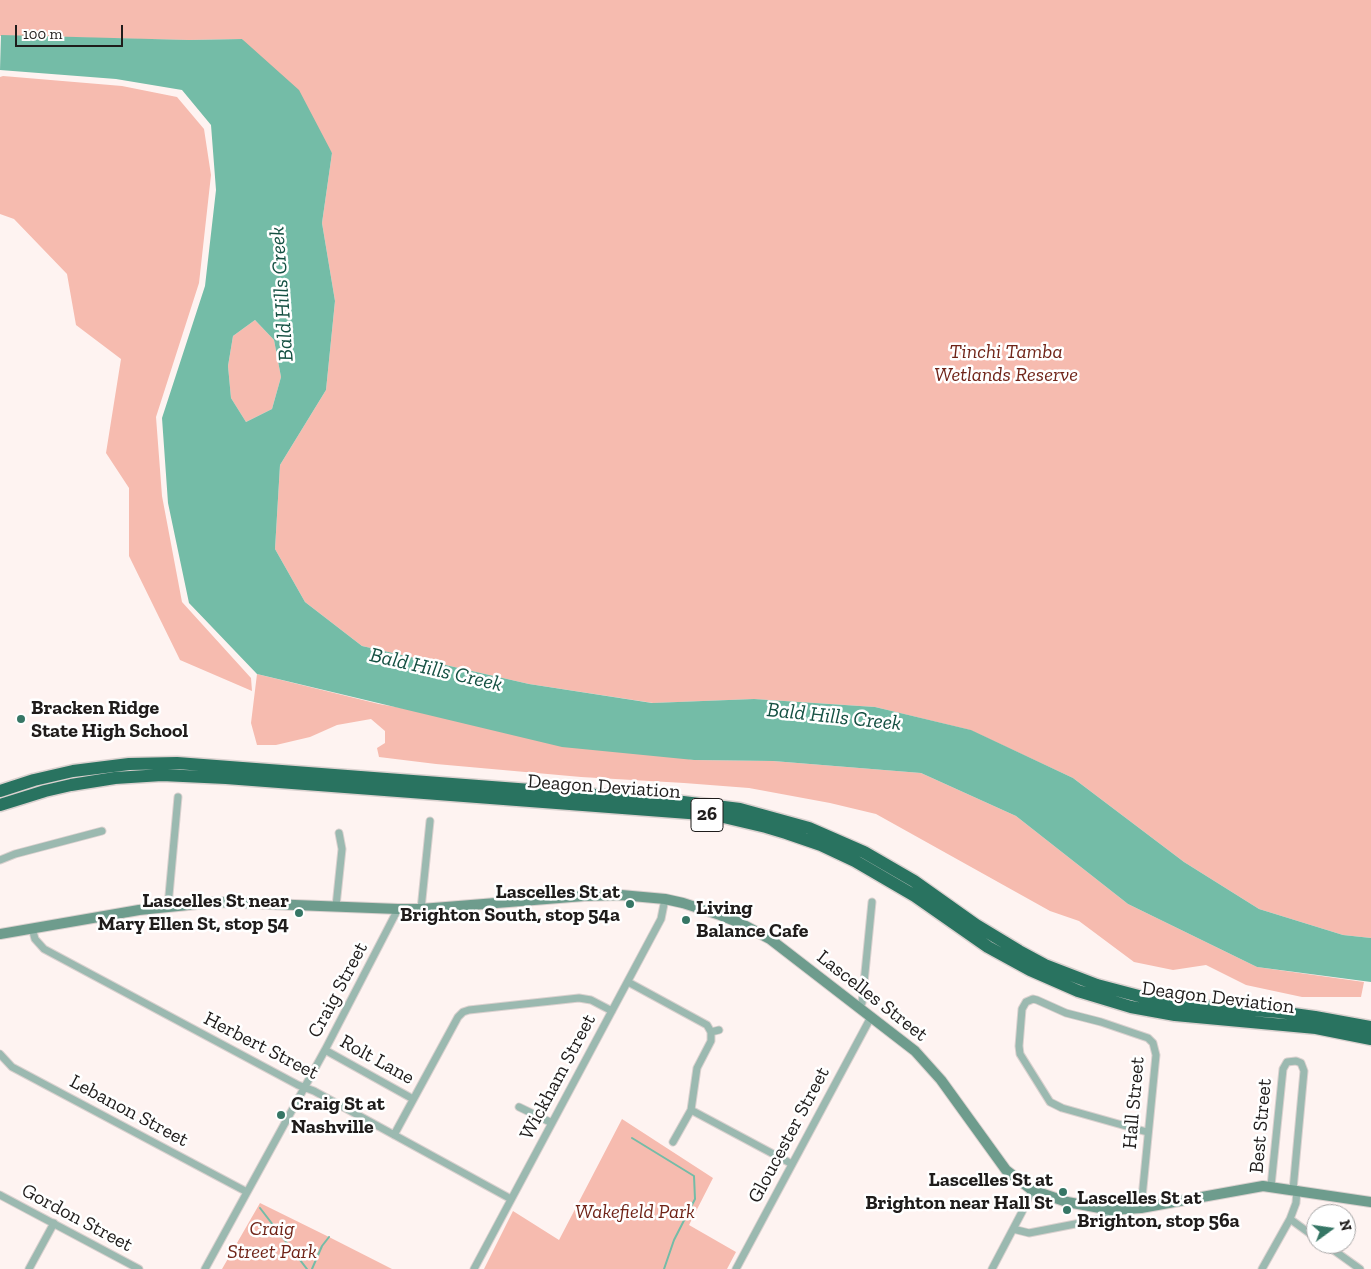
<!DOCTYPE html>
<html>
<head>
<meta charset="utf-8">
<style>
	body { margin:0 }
	#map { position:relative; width:1371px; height:1269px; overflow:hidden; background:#fef3f1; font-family:"Zilla Slab",serif }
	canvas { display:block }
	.north { position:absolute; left:1306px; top:1204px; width:50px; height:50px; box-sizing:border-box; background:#fff; border:1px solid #a5a4a4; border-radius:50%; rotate:76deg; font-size:14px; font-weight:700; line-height:20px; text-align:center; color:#1f1c1b }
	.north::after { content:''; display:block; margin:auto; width:18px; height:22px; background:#367665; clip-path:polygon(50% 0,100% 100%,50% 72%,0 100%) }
	.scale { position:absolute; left:15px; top:25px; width:108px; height:22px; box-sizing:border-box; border:2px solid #1f1c1b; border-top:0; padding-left:6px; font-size:15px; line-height:18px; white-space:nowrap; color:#1f1c1b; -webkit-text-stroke:4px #fff; paint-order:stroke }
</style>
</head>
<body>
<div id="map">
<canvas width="1371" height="1269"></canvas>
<div class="north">N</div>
<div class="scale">100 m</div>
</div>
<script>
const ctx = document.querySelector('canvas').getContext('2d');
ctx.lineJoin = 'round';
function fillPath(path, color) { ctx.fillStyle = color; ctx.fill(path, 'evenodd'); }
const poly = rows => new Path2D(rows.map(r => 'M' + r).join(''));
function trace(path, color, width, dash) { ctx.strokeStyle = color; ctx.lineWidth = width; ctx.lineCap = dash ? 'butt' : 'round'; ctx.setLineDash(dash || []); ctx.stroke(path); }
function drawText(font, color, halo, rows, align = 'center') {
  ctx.font = font + ' "Zilla Slab",serif'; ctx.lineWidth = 5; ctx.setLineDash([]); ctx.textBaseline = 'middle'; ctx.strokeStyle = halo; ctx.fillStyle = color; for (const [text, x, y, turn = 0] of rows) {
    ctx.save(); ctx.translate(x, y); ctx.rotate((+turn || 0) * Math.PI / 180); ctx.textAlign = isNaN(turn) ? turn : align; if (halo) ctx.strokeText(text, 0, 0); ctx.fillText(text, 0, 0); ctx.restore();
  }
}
const green = poly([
	[0,0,1371,0,1371,938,1343,935,1259,909,1184,862,1073,778,970,730,875,707,754,699,653,703,529,684,362,646,305,602,275,549,280,465,326,390,335,301,322,223,332,153,242,39,189,40,0,36],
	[3,76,122,86,177,97,204,129,211,175,199,283,156,417,162,496,182,602,251,678,252,691,180,660,129,556,129,488,106,453,121,359,76,325,67,274,14,219,0,214,0,77],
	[255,320,274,340,281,377,272,409,246,422,231,398,228,366,233,336],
	[257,674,379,704,694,760,773,761,921,773,1016,816,1128,904,1257,967,1364,982,1361,997,1302,997,1246,985,1206,965,1173,970,1134,962,1079,921,1050,911,876,814,830,803,749,788,684,783,581,777,436,764,379,757,377,748,385,743,385,731,371,719,337,725,310,737,276,745,257,745,251,723],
	[622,1119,713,1178,689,1225,736,1252,727,1269,484,1269,513,1211,559,1240],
	[260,1203,329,1237,392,1269,222,1269]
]);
const water = poly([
	[1,35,189,40,242,39,299,90,332,153,322,223,335,301,326,390,280,465,275,549,305,602,362,646,529,684,652,703,754,699,875,707,971,730,1073,778,1184,862,1259,909,1343,935,1371,938,1371,982,1257,967,1128,904,1016,816,921,773,773,761,694,760,562,747,257,674,189,603,168,503,162,418,205,286,216,190,211,125,182,90,116,79,0,70],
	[255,320,274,340,281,377,272,409,246,422,231,398,228,366,233,336]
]);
const stream = poly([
	[632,1138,694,1176,695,1199,674,1240,664,1269],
	[260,1208,307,1269],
	[312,1269,322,1246,329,1237]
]);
const street = poly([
	[0,860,15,854,102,831],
	[168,906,178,797],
	[336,906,342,849,339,833],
	[421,909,430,821],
	[32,928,35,939,44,949,298,1085,314,1091,511,1199],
	[628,982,707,1025,711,1032,711,1041,697,1068,691,1110,673,1142],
	[859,1007,862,1003,872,902],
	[711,1032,719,1030],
	[325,1050,413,1099],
	[0,1054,12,1067,247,1192],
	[519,1107,552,1123],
	[691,1110,792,1164],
	[394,1135,458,1017,463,1012,469,1010,579,998,591,1000,612,1011],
	[1271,1186,1283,1069,1287,1062,1296,1061,1301,1063,1304,1071,1293,1190],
	[0,1195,139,1269],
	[1141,1208,1156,1055,1153,1043,1148,1038,1101,1022,1066,1013,1037,1000,1033,999,1026,1002,1022,1009,1019,1046,1020,1054,1050,1102,1062,1108,1147,1132],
	[1290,1219,1316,1238],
	[1013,1229,1029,1233,1106,1218,1121,1211],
	[1325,1244,1360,1269],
	[29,1269,54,1223],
	[205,1269,325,1050,398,909],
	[474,1269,661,919,665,899],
	[736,1269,871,1017],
	[992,1269,1022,1212,1032,1190],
	[1262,1269,1290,1219,1296,1203,1297,1190]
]);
const secondary = poly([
	[0,934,139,910,217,902,398,909,421,909,584,896,621,895,665,899,683,903,720,915,740,923,770,939,915,1051,941,1080,1006,1170,1032,1190,1067,1202,1111,1210,1141,1208,1263,1186,1371,1202]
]);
const highway = poly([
	[0,791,34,780,73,771,129,764,177,763,675,801,740,809,809,828,864,852,914,881,976,925,1019,951,1045,965,1097,985,1154,1000,1184,1005,1279,1012,1315,1017,1371,1027],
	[0,805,45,791,71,785,115,778,162,775,226,778,715,815,766,827,786,833,821,845,855,861,915,896,988,947,1030,970,1078,991,1131,1007,1175,1015,1316,1028,1371,1039]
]);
const markers = [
	[21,719,5,"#367665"],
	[630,904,5,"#367665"],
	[299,913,5,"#367665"],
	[686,920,5,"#367665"],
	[281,1115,5,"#367665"],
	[1063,1192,5,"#367665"],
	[1067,1210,5,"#367665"]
];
const shields = [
	[707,815,32]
];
const shieldNames = [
	["26",707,815]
];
const parkNames = [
	["Tinchi Tamba",1006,352],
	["Wetlands Reserve",1006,375],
	["Wakefield Park",635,1212],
	["Craig",272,1229],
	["Street Park",272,1252]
];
const poiNames = [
	["Bracken Ridge",31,708],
	["State High School",31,731],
	["Lascelles St at",620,892,"right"],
	["Brighton South, stop 54a",620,915,"right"],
	["Lascelles St near",289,901,"right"],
	["Mary Ellen St, stop 54",289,924,"right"],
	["Living",696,908],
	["Balance Cafe",696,931],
	["Craig St at",291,1104],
	["Nashville",291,1127],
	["Lascelles St at",1053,1180,"right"],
	["Brighton near Hall St",1053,1203,"right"],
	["Lascelles St at",1077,1198],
	["Brighton, stop 56a",1077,1221]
];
const streetNames = [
	["Deagon Deviation",604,787,4],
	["Craig Street",338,990,-62],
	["Lascelles Street",872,996,38],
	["Deagon Deviation",1218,998,7],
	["Herbert Street",261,1046,27],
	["Rolt Lane",377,1060,29],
	["Wickham Street",558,1077,-62],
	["Hall Street",1134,1103,-85],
	["Lebanon Street",129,1111,28],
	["Best Street",1261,1126,-85],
	["Gloucester Street",789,1135,-62],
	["Gordon Street",77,1218,28]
];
const waterNames = [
	["Bald Hills Creek",282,294,-94],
	["Bald Hills Creek",436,670,13],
	["Bald Hills Creek",834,717,6]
];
fillPath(green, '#f6bbaf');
fillPath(water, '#74bca7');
trace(stream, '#74bca7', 2);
trace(street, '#dad1cf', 9);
trace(secondary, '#dad1cf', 12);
trace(highway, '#dad1cf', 15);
trace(street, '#9bb9b0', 7);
trace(secondary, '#6e9c8d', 10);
trace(highway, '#297360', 12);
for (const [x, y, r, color] of markers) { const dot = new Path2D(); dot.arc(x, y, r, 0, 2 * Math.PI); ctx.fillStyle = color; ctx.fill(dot); trace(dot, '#fff', 2); }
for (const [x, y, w] of shields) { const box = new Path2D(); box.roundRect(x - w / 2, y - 16.5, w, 33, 4); ctx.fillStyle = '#fff'; ctx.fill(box); trace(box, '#1f1c1b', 1); }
drawText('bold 19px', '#1f1c1b', null, shieldNames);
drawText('italic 20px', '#702418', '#fff', parkNames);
drawText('bold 20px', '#1f1c1b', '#fff', poiNames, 'left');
drawText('20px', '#1f1c1b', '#fff', streetNames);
drawText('italic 21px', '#145042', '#fff', waterNames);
</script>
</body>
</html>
